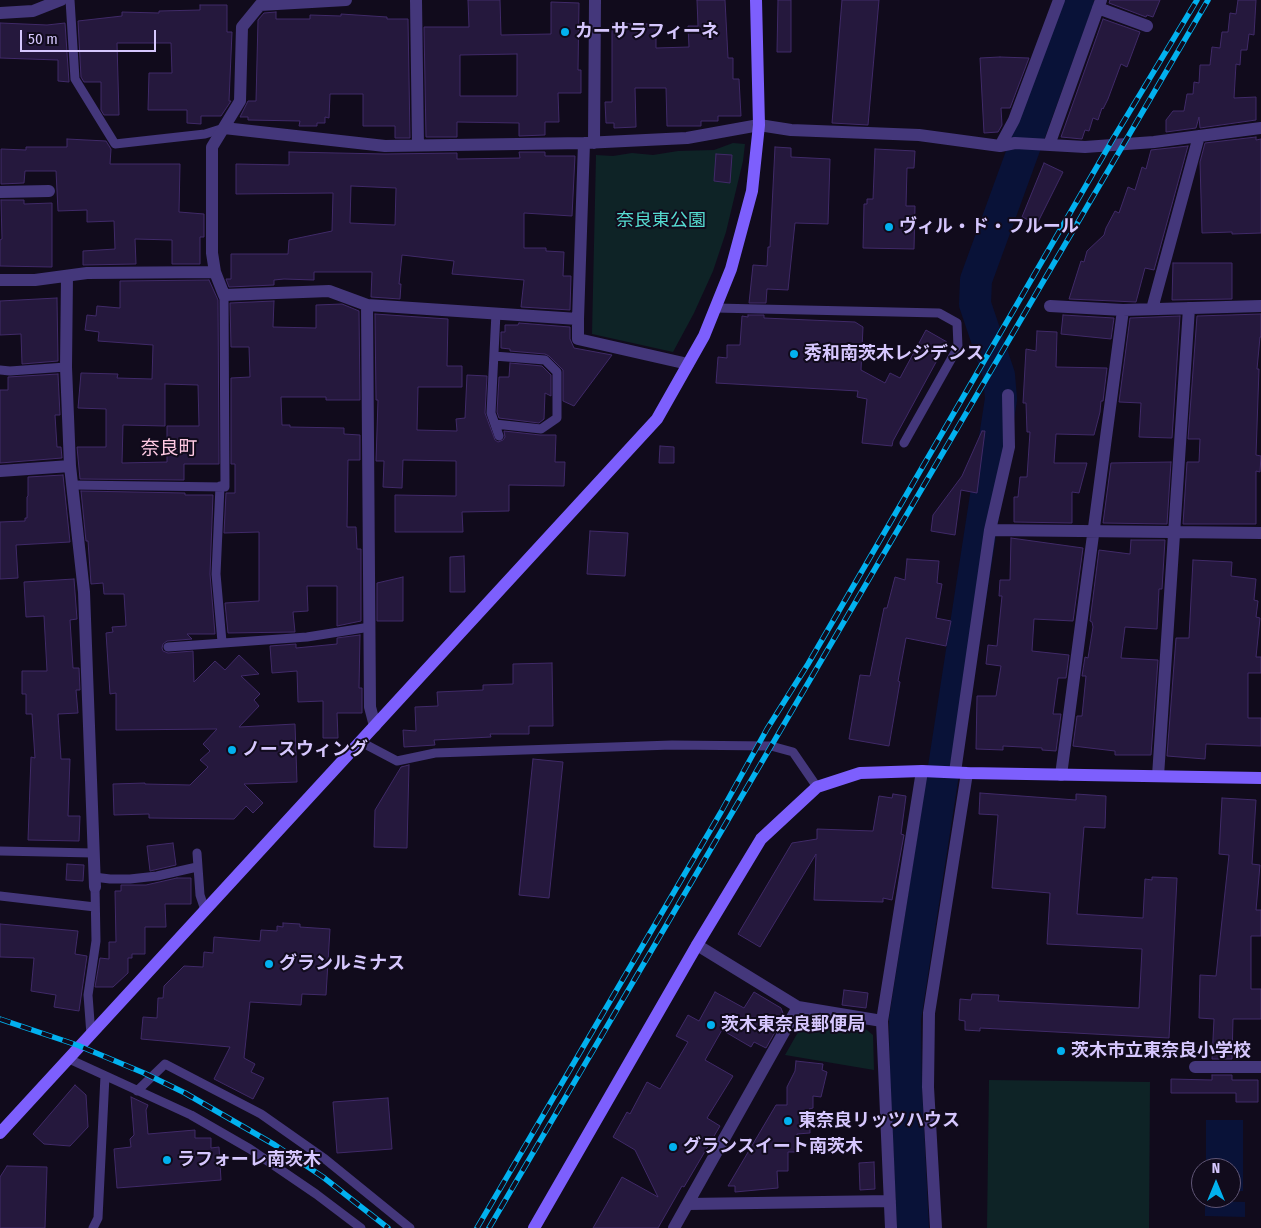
<!DOCTYPE html>
<html>
<head>
<meta charset="utf-8">
<style>
	body { margin:0 }
	#map { position:relative; width:1261px; height:1228px; overflow:hidden; background:#110b1c; font-family:"Fira Sans Condensed",sans-serif }
	canvas { display:block }
	.north { position:absolute; left:1191px; top:1158px; width:50px; height:50px; box-sizing:border-box; background:#110b1c; border:1px solid #605676; border-radius:50%; rotate:0deg; font-size:14px; font-weight:700; line-height:20px; text-align:center; color:#d6c7fe }
	.north::after { content:''; display:block; margin:auto; width:18px; height:22px; background:#02b1ef; clip-path:polygon(50% 0,100% 100%,50% 72%,0 100%) }
	.scale { position:absolute; left:20px; top:30px; width:136px; height:22px; box-sizing:border-box; border:2px solid #d6c7fe; border-top:0; padding-left:6px; font-size:15px; line-height:18px; white-space:nowrap; color:#d6c7fe; -webkit-text-stroke:4px #110b1c; paint-order:stroke }
</style>
</head>
<body>
<div id="map">
<canvas width="1261" height="1228"></canvas>
<div class="north">N</div>
<div class="scale">50 m</div>
</div>
<script>
const ctx = document.querySelector('canvas').getContext('2d');
ctx.lineJoin = 'round';
function fillPath(path, color) { ctx.fillStyle = color; ctx.fill(path, 'evenodd'); }
const poly = rows => new Path2D(rows.map(r => 'M' + r).join(''));
function trace(path, color, width, dash) { ctx.strokeStyle = color; ctx.lineWidth = width; ctx.lineCap = dash ? 'butt' : 'round'; ctx.setLineDash(dash || []); ctx.stroke(path); }
function drawText(font, color, halo, rows, align = 'center') {
  ctx.font = font + ' "Fira Sans Condensed","Noto Sans JP",sans-serif'; ctx.lineWidth = 4; ctx.setLineDash([]); ctx.textBaseline = 'middle'; ctx.strokeStyle = halo; ctx.fillStyle = color; for (const [text, x, y, turn = 0] of rows) {
    ctx.save(); ctx.translate(x, y); ctx.rotate((+turn || 0) * Math.PI / 180); ctx.textAlign = isNaN(turn) ? turn : align; if (halo) ctx.strokeText(text, 0, 0); ctx.fillText(text, 0, 0); ctx.restore();
  }
}
const green = poly([
	[733,143,745,144,743,161,726,232,713,271,694,313,673,352,592,334,596,155,613,156,632,153,653,155,678,151,714,150],
	[816,1020,862,1026,873,1035,874,1070,785,1055,801,1027],
	[989,1080,1150,1082,1149,1228,987,1228]
]);
const water = poly([
	[1206,1120,1243,1120,1243,1191,1231,1191,1231,1168,1206,1168],
	[1205,1201,1245,1202,1245,1217,1205,1216]
]);
const river = poly([
	[913,1228,906,1086,905,1019,1001,399,999,375,975,304,976,280,1078,0]
]);
const building = poly([
	[468,0,500,0,501,35,551,34,551,2,579,3,578,70,581,70,581,93,558,93,559,122,545,122,545,135,519,136,519,123,457,122,457,137,426,137,424,27,469,27,468,0],
	[517,54,517,96,460,96,460,55,517,54],
	[697,0,725,0,728,58,733,58,733,79,739,79,741,116,718,116,718,121,701,121,701,126,667,126,666,88,635,88,636,127,614,128,614,123,606,123,605,102,612,102,612,24,656,24,656,48,689,47,688,26,698,26,697,0],
	[778,0,791,0,791,52,777,52,778,0],
	[842,0,879,0,868,125,832,123,842,0],
	[1110,0,1160,0,1153,17,1147,15,1146,17,1109,3,1110,0],
	[1238,0,1256,0,1254,35,1249,34,1247,50,1241,50,1240,65,1236,64,1234,98,1256,97,1256,120,1200,128,1199,117,1196,128,1166,132,1166,120,1173,111,1184,111,1187,94,1193,94,1194,82,1199,83,1200,65,1210,65,1212,47,1220,48,1222,32,1228,32,1230,13,1236,14,1238,0],
	[200,5,227,5,227,32,232,32,229,101,231,101,221,116,201,116,201,124,187,123,187,110,148,110,149,73,172,73,171,43,117,43,119,115,104,115,101,110,101,82,84,82,81,77,78,21,122,16,122,12,159,13,159,11,200,10,200,5],
	[276,12,276,19,310,19,310,15,341,16,341,14,387,17,387,19,408,19,410,138,395,138,395,126,363,126,363,94,330,94,329,118,325,117,325,123,317,123,317,126,299,126,300,121,248,120,248,117,240,117,248,101,256,101,258,20,264,13,276,12],
	[1103,19,1140,32,1127,67,1121,64,1108,99,1103,109,1102,108,1098,120,1093,118,1089,131,1085,130,1082,139,1061,137,1103,19],
	[0,23,47,25,65,23,69,82,58,81,58,60,0,58,0,23],
	[1000,57,1029,58,1010,108,1001,108,1002,125,998,132,984,133,980,58,1000,57],
	[1256,137,1256,140,1261,139,1261,233,1232,234,1232,232,1202,233,1200,162,1205,143,1256,137],
	[67,139,106,141,111,149,110,164,180,164,179,212,204,214,204,237,200,237,200,264,172,264,172,240,135,239,136,264,83,265,83,251,115,249,114,221,87,222,87,210,58,211,56,171,25,171,24,183,1,184,1,149,26,150,26,147,67,147,67,139],
	[1188,146,1154,270,1145,268,1136,302,1069,299,1081,261,1084,262,1087,251,1104,235,1106,228,1115,211,1119,213,1128,187,1135,190,1142,167,1146,169,1151,150,1188,146],
	[775,147,791,148,791,157,830,159,828,224,795,223,788,290,767,289,766,303,749,303,753,265,767,266,768,247,770,247,775,147],
	[875,149,915,151,914,168,907,168,906,206,915,206,914,249,863,248,864,204,867,204,867,199,873,199,875,149],
	[289,152,385,154,457,153,457,159,520,158,519,152,545,152,545,156,575,156,572,216,524,213,524,248,546,248,546,251,564,252,563,276,571,276,570,310,521,307,524,280,452,274,454,261,402,255,399,284,401,284,400,299,371,297,372,272,314,272,314,280,284,279,274,280,274,285,229,287,226,279,231,279,231,254,288,254,289,240,332,231,333,193,236,194,236,164,289,165,289,152],
	[351,186,396,188,395,225,350,223,351,186],
	[716,154,732,155,730,183,714,181,716,154],
	[1044,163,1063,172,1037,224,1022,217,1044,163],
	[1,200,24,200,24,204,52,203,52,267,0,266,0,240,2,239,1,200],
	[1173,263,1232,263,1232,299,1172,300,1173,263],
	[209,280,218,300,219,464,184,464,184,480,80,479,77,447,106,447,106,409,78,408,81,373,118,374,117,378,152,379,153,345,98,341,99,332,85,330,87,315,96,316,97,306,120,308,120,281,209,280],
	[165,384,198,385,199,426,167,426,167,462,122,463,123,425,165,426,165,384],
	[57,298,58,361,22,364,21,334,0,335,0,301,57,298],
	[274,301,273,327,316,328,316,305,342,304,359,311,360,400,326,400,326,397,281,397,282,425,290,425,290,427,344,428,344,434,360,435,360,460,348,460,347,527,356,527,357,549,361,549,361,621,337,626,337,586,307,586,308,611,293,612,295,632,228,633,225,603,259,601,259,532,224,533,226,493,235,493,235,464,231,464,231,378,250,377,249,347,231,347,230,303,274,301],
	[375,314,448,319,447,366,462,366,462,387,418,387,417,430,457,431,456,419,465,418,467,375,487,376,485,413,495,440,498,442,503,440,505,437,504,431,540,435,556,435,555,462,565,462,564,486,509,485,509,511,462,512,463,532,395,532,395,495,456,496,456,461,403,460,402,488,383,487,384,461,376,461,378,400,376,400,375,314],
	[1261,314,1261,337,1260,337,1257,369,1259,369,1256,455,1261,456,1260,472,1256,471,1256,524,1183,524,1187,462,1199,462,1200,439,1188,439,1197,316,1261,314],
	[748,315,764,315,764,318,855,322,863,327,861,370,885,383,890,373,900,378,926,330,947,342,893,441,892,446,862,443,867,399,857,397,858,391,716,383,718,357,727,358,727,345,740,345,742,316,748,317,748,315],
	[1063,315,1114,318,1111,339,1061,334,1063,315],
	[1180,316,1172,438,1139,437,1141,403,1119,402,1130,318,1180,316],
	[519,323,570,327,570,339,574,348,612,355,574,406,563,401,563,370,549,356,545,354,510,351,510,349,501,348,501,332,505,332,505,325,518,325,519,323],
	[1037,331,1057,332,1056,367,1107,368,1103,401,1101,401,1100,412,1094,435,1056,434,1054,463,1087,463,1079,493,1072,492,1072,523,1014,522,1014,497,1018,497,1020,477,1027,477,1030,432,1027,432,1026,403,1023,403,1026,349,1036,351,1037,331],
	[510,363,542,366,551,375,551,396,545,393,544,419,539,423,499,418,497,412,499,377,509,377,510,363],
	[58,374,60,415,55,415,57,447,61,447,62,458,0,463,0,390,8,390,8,377,58,374],
	[982,431,985,431,977,493,961,490,955,535,931,531,933,515,962,476,982,431],
	[660,446,674,447,674,463,659,463,660,446],
	[1171,462,1167,524,1103,523,1111,463,1171,462],
	[63,475,70,542,16,545,18,578,0,579,0,522,25,521,25,518,27,518,27,497,28,496,28,477,63,475],
	[81,491,185,493,185,495,213,495,210,574,215,634,187,634,192,639,167,641,163,644,162,648,163,651,168,653,193,651,194,682,215,661,225,670,239,655,259,674,241,676,260,694,254,700,259,706,239,727,295,724,297,782,244,784,263,803,253,813,246,806,234,819,149,818,149,814,114,815,113,784,145,783,145,784,190,785,208,767,200,760,210,751,203,744,217,729,116,730,116,693,110,694,106,633,113,632,112,627,126,626,124,594,104,594,103,583,91,584,88,541,86,541,81,491],
	[590,531,628,533,625,576,587,574,590,531],
	[1011,538,1083,548,1073,621,1034,619,1032,651,1069,655,1066,678,1058,678,1053,714,1061,714,1056,751,1042,750,1042,748,1003,746,1003,750,976,749,977,696,996,696,1001,666,986,664,988,645,997,646,1002,596,999,596,1000,580,1010,580,1011,538],
	[1131,540,1165,540,1162,589,1159,589,1157,629,1125,627,1121,658,1158,660,1151,755,1115,755,1115,751,1073,746,1077,716,1082,716,1086,676,1082,676,1085,657,1088,658,1093,627,1092,622,1090,621,1099,550,1130,554,1131,540],
	[464,556,465,592,450,592,450,557,464,556],
	[907,559,939,561,937,583,942,584,936,618,951,621,946,646,906,638,898,681,900,682,889,746,849,739,860,675,870,676,884,608,887,608,895,577,905,580,907,559],
	[1193,560,1232,562,1231,576,1256,579,1254,600,1258,601,1256,617,1260,618,1256,657,1261,657,1261,673,1248,673,1248,718,1261,718,1261,746,1206,744,1205,759,1167,756,1176,638,1189,638,1193,560],
	[403,577,403,621,377,621,377,583,403,577],
	[74,579,77,619,70,620,73,668,79,668,80,690,76,690,78,713,58,714,61,759,70,759,68,816,80,816,79,841,28,840,31,757,35,758,32,714,26,714,26,694,22,694,22,671,47,671,44,616,26,617,24,582,74,579],
	[360,635,359,688,362,688,362,713,337,713,338,738,323,738,323,701,298,702,297,671,272,673,270,646,296,644,296,648,337,644,337,638,360,635],
	[552,663,553,726,529,726,529,734,490,734,491,737,434,740,435,745,404,747,403,730,416,731,415,707,438,706,437,692,483,690,483,685,513,684,513,664,552,663],
	[533,759,563,762,549,898,519,895,533,759],
	[409,765,407,848,374,847,375,810,401,767,409,765],
	[980,793,1076,800,1076,794,1106,796,1105,828,1084,827,1077,914,1143,918,1145,879,1152,880,1152,877,1177,878,1169,1038,980,1028,980,1031,965,1030,965,1021,959,1020,960,999,971,1000,972,994,999,995,998,1001,1139,1008,1142,949,1047,944,1050,893,992,888,998,815,979,814,980,793],
	[893,794,906,796,901,834,904,835,892,900,883,898,883,902,814,900,816,854,760,947,738,934,792,843,817,839,817,829,873,831,879,796,892,798,893,794],
	[1222,798,1256,800,1252,864,1260,865,1256,910,1261,910,1261,936,1251,936,1251,989,1261,989,1261,1019,1233,1019,1232,1059,1212,1059,1214,1019,1199,1018,1200,975,1216,976,1229,855,1219,854,1222,798],
	[173,843,176,865,150,871,147,846,173,843],
	[67,864,84,865,83,881,66,880,67,864],
	[177,878,191,878,191,904,165,904,166,927,145,927,145,954,132,954,132,958,128,958,128,973,113,987,95,987,100,958,109,959,109,942,116,942,115,891,121,891,121,885,146,885,177,878],
	[283,923,300,924,300,927,330,929,326,995,302,994,301,1005,250,1002,244,1058,255,1064,251,1072,264,1078,253,1099,214,1079,230,1047,141,1039,143,1017,157,1018,158,998,163,998,164,986,184,966,203,967,204,952,213,953,214,937,260,941,261,930,277,931,277,926,283,927,283,923],
	[0,924,78,931,75,954,87,956,79,1011,54,1007,56,995,31,991,34,958,0,957,0,924],
	[844,990,868,993,866,1008,842,1005,844,990],
	[715,992,744,1008,754,992,781,1008,784,1016,766,1048,754,1042,751,1047,722,1030,705,1060,733,1076,707,1118,720,1126,684,1187,682,1186,658,1228,593,1228,622,1177,658,1197,635,1150,613,1137,627,1112,630,1114,647,1082,660,1089,688,1042,676,1036,688,1015,699,1021,715,992],
	[796,1061,823,1064,822,1070,827,1072,821,1097,813,1096,813,1108,809,1109,810,1133,797,1134,798,1152,788,1152,788,1171,777,1171,778,1188,735,1192,735,1186,728,1186,776,1105,787,1105,787,1087,795,1071,796,1061],
	[1212,1075,1232,1075,1232,1080,1258,1080,1258,1102,1236,1102,1236,1093,1171,1093,1171,1079,1212,1080,1212,1075],
	[75,1085,86,1095,88,1127,70,1146,44,1144,33,1134,75,1085],
	[131,1097,148,1105,146,1110,148,1134,195,1130,195,1138,211,1138,211,1148,219,1147,221,1180,117,1188,114,1149,131,1147,130,1139,134,1135,131,1097],
	[388,1098,392,1149,337,1153,333,1102,388,1098],
	[874,1162,875,1189,860,1190,859,1163,874,1162],
	[7,1166,47,1167,45,1228,0,1228,0,1177,7,1166]
]);
const lane = poly([
	[70,0,75,79,115,144,205,134,224,128],
	[715,308,939,313,957,323,958,347,904,443],
	[496,313,491,413,499,436],
	[494,356,545,360,557,372,557,418,541,429,495,424],
	[0,370,10,371,66,367],
	[72,485,225,487,224,295],
	[220,486,216,574,222,642],
	[168,647,307,637,370,627],
	[361,742,397,761,435,753,672,745,771,746,793,752,817,787],
	[0,851,93,853],
	[197,853,200,895,205,910],
	[94,877,110,879,130,879,157,876,197,867],
	[0,896,95,907],
	[91,1035,88,995,96,941,95,887],
	[69,1059,191,1115,250,1149,316,1194,361,1228],
	[137,1091,165,1064,261,1114,325,1159,410,1228],
	[93,1228,98,1218,105,1076]
]);
const street = poly([
	[346,0,260,5,242,27,240,101,212,147,212,253,215,272,224,295,329,291,367,305,578,319,584,143],
	[416,0,418,145],
	[1098,8,1147,26],
	[0,13,33,11,61,0],
	[224,128,385,146,584,143,687,138,759,125,791,130,919,135,1000,146,1015,143,1085,147,1154,142,1261,128],
	[594,143,595,0],
	[1049,145,1101,0],
	[1000,146,1014,120,1059,0],
	[0,192,49,191],
	[67,276,66,367,70,466,84,592,95,887],
	[0,280,35,280,87,273,215,272],
	[367,305,370,707,375,726],
	[1050,306,1123,310,1261,306],
	[1152,309,1199,136],
	[578,319,578,339,688,364],
	[0,471,70,466],
	[990,530,1261,533],
	[955,772,990,530,1009,447,1008,395],
	[1061,775,1123,310],
	[1158,776,1189,308],
	[697,945,798,1007,882,1021],
	[1195,1067,1261,1067],
	[689,1204,890,1201],
	[674,1228,798,1007],
	[891,1228,882,1021,922,771],
	[936,1228,928,1087,929,1013,967,773]
]);
const secondary = poly([
	[0,1133,657,419,704,336,731,269,752,191,759,125,756,0],
	[534,1228,697,945,761,839,817,787,860,773,922,771,967,773,1261,778]
]);
const rail = poly([
	[0,1019,77,1045,144,1073,185,1093,275,1145,323,1177,388,1228],
	[477,1228,721,812,767,729,808,664,1113,139,1197,0],
	[489,1228,1208,0]
]);
const markers = [
	[565,32,5,"#02b1ef"],
	[889,227,5,"#02b1ef"],
	[794,354,5,"#02b1ef"],
	[232,750,5,"#02b1ef"],
	[269,964,5,"#02b1ef"],
	[711,1025,5,"#02b1ef"],
	[1061,1051,5,"#02b1ef"],
	[788,1121,5,"#02b1ef"],
	[673,1147,5,"#02b1ef"],
	[167,1160,5,"#02b1ef"]
];
const poiNames = [
	["カーサラフィーネ",575,32],
	["ヴィル・ド・フルール",899,227],
	["秀和南茨木レジデンス",804,354],
	["ノースウィング",242,750],
	["グランルミナス",279,964],
	["茨木東奈良郵便局",721,1025],
	["茨木市立東奈良小学校",1071,1051],
	["東奈良リッツハウス",798,1121],
	["グランスイート南茨木",683,1147],
	["ラフォーレ南茨木",177,1160]
];
const parkNames = [
	["奈良東公園",661,221]
];
const neighbourhoodNames = [
	["奈良町",169,449]
];
fillPath(green, '#0e2326');
fillPath(water, '#091238');
trace(river, '#091238', 32);
fillPath(building, '#25183d');
trace(building, '#402a68', 1);
trace(lane, '#44377b', 9);
trace(street, '#44377b', 12);
trace(secondary, '#7d5ffd', 12);
trace(rail, '#02b1ef', 5.5);
trace(rail, '#110b1c', 4, [11]);
for (const [x, y, r, color] of markers) { const dot = new Path2D(); dot.arc(x, y, r, 0, 2 * Math.PI); ctx.fillStyle = color; ctx.fill(dot); trace(dot, '#110b1c', 2); }
drawText('bold 18px', '#d6c7fe', '#110b1c', poiNames, 'left');
drawText('18px', '#55dcd1', '#110b1c', parkNames);
drawText('19px', '#fec9e2', '#110b1c', neighbourhoodNames);
</script>
</body>
</html>
